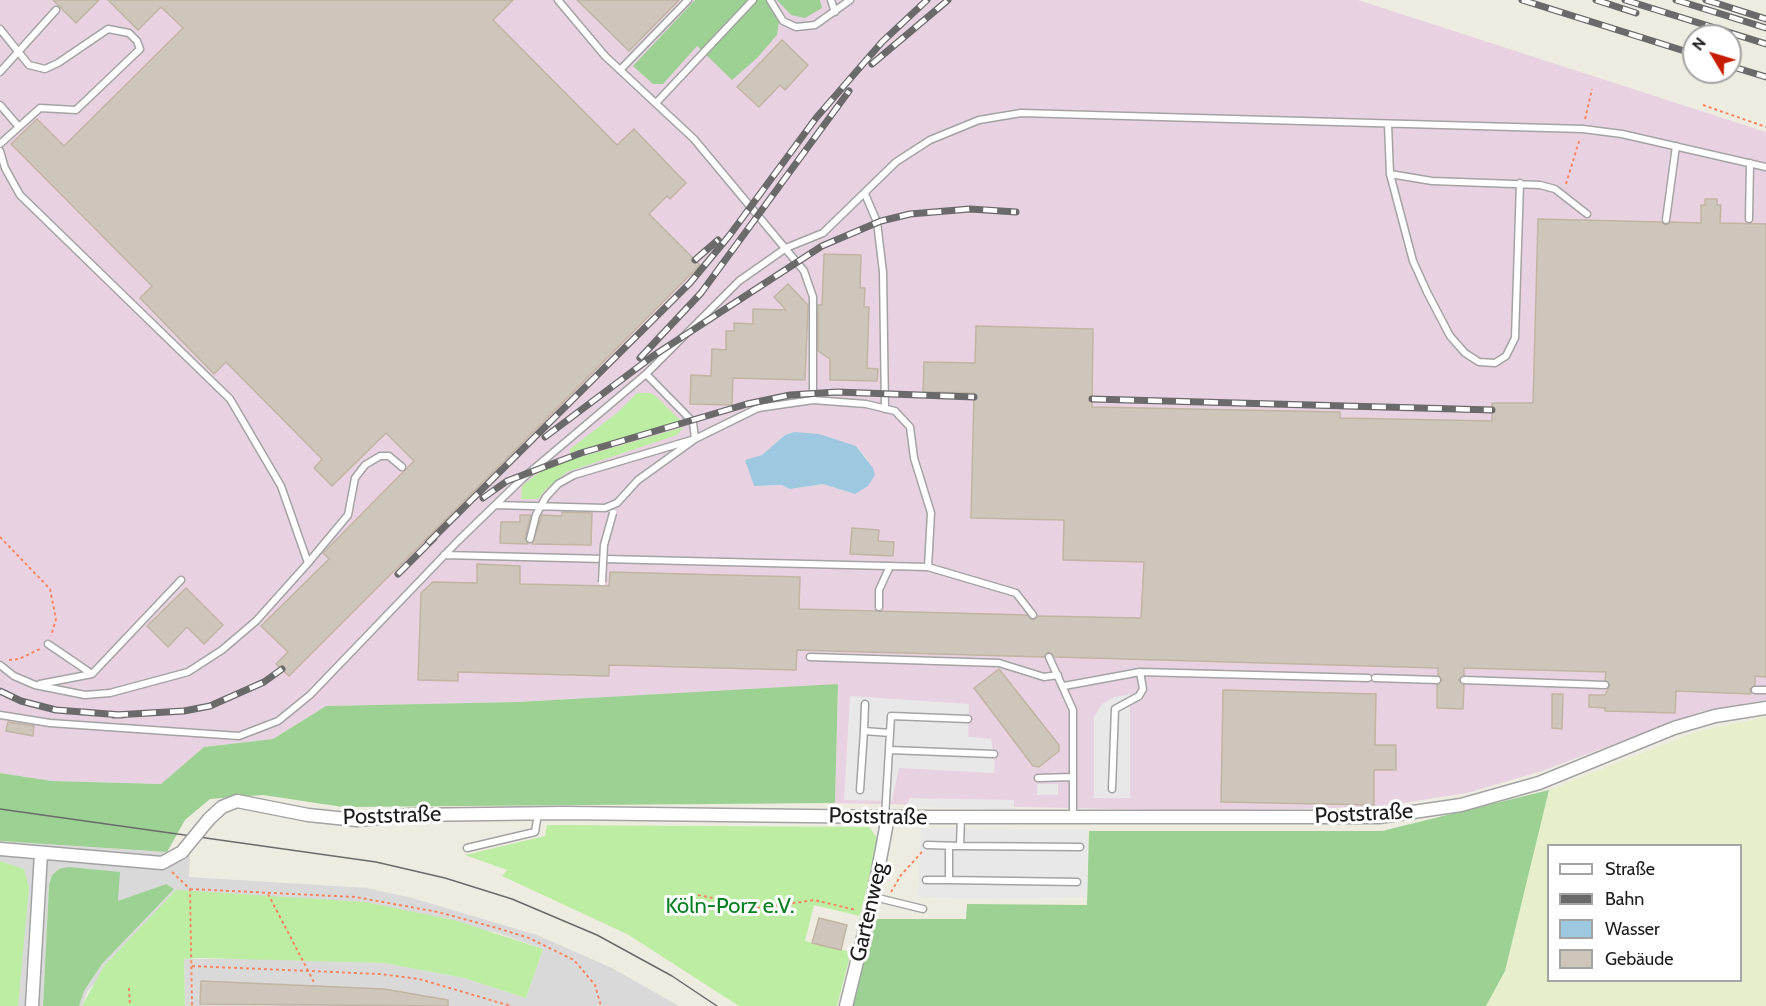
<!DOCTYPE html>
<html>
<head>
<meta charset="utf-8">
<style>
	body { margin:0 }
	#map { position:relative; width:1766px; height:1006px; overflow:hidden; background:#eeece1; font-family:Cabin,sans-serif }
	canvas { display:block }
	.legend { position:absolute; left:1547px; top:844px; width:195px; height:138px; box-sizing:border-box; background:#fff; border:2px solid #a4a4a4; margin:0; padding:8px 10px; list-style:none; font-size:18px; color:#1c1c1c }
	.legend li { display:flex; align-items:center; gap:12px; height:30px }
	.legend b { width:30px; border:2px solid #a4a4a4 }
	.north { position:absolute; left:1682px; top:24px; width:60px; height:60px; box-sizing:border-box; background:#fff; border:2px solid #a4a4a4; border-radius:50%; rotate:308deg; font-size:16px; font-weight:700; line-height:24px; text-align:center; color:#1c1c1c }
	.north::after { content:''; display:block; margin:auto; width:21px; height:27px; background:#c81c00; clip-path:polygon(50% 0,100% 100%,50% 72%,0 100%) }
</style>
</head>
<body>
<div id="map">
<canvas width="1766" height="1006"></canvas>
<ul class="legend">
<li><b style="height:8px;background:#fff"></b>Straße</li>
<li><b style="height:8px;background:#6a6a6a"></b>Bahn</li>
<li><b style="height:16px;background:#9ec8df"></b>Wasser</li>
<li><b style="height:16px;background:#cec6ba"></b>Gebäude</li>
</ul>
<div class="north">N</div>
</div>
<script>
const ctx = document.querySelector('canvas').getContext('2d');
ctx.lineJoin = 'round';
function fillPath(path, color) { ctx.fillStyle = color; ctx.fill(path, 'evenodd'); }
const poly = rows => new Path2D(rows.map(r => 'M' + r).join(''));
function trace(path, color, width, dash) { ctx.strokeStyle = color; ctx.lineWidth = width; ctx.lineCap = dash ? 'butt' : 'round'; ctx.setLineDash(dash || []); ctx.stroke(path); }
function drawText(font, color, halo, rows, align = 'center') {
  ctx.font = font + ' Cabin,sans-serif'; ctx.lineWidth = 6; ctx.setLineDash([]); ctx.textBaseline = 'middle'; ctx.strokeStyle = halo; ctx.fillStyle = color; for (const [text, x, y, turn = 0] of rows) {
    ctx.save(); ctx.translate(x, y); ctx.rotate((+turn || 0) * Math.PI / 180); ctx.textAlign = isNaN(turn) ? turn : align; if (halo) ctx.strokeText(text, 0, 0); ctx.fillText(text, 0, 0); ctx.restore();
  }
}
const residential = poly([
	[0,841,167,852,190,856,189,877,367,888,412,898,537,935,612,968,679,1006,185,1006,184,959,310,959,384,963,464,978,526,998,543,949,495,932,176,890,87,992,82,1006,79,1006,84,991,102,964,174,889,165,884,118,902,59,869,52,875,49,885,43,1006,0,1006]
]);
const industrial = poly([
	[0,0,1358,0,1766,132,1766,700,1703,711,1542,771,1467,793,1377,807,1206,811,835,803,838,685,518,702,326,706,273,739,204,747,162,784,52,781,0,773],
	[794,432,856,446,868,460,855,494,823,484,791,489,781,485,754,486,746,460,762,455,785,435]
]);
const farmland = poly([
	[1766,717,1766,1006,1486,1006,1505,971,1549,790,1699,731],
	[1548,846,1740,846,1740,980,1548,980]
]);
const grass = poly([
	[637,393,651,393,657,397,682,422,570,453,570,449,617,413],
	[684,427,677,435,567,472,546,489,538,499,521,499,522,486,546,467],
	[547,825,869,827,878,839,860,916,814,905,805,941,851,952,837,1006,739,1006,627,934,502,876,507,870,465,855,545,836],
	[0,861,24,869,29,888,18,1006,0,1006],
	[176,890,365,902,454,920,543,949,526,998,464,978,384,963,199,958,184,959,185,1006,82,1006,104,966]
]);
const forest = poly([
	[695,0,766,0,779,22,777,35,757,58,732,80,697,46,663,84,653,84,633,66],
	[777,0,820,0,822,8,805,18,791,15],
	[838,684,835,803,343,807,263,795,210,799,185,820,167,852,0,841,0,773,52,781,161,784,204,747,273,739,326,706,518,702],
	[1549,790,1505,971,1486,1006,853,1006,870,919,966,919,967,904,1087,905,1089,831,1382,831],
	[68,867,120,872,118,901,166,884,174,889,102,964,84,991,79,1006,43,1006,49,885,52,875,59,869]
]);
const parking = poly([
	[1130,694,1130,798,1094,798,1094,717,1102,704,1112,698],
	[850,696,969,704,968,737,991,739,995,762,994,773,899,768,892,801,844,800],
	[1037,784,1058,784,1058,795,1037,795],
	[910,798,1014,800,1014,809,906,807],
	[921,828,1088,830,1087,897,990,899,918,897]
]);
const water = poly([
	[794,432,819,434,856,446,873,468,875,475,868,486,855,494,823,484,790,489,781,485,754,486,745,460,762,455,785,435]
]);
const building = poly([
	[53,0,99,0,76,23,53,0],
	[108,0,513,0,493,20,617,145,634,129,686,183,670,199,667,196,649,214,700,265,289,676,276,664,288,652,261,626,329,559,323,553,325,551,414,461,386,433,332,486,314,468,322,459,226,362,214,374,140,298,152,286,11,144,37,119,64,146,183,28,161,7,138,30,108,0],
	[577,0,679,0,629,51,577,0],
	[782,40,808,65,785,90,780,85,759,107,737,87,782,40],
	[1705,199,1717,199,1717,205,1721,205,1720,223,1766,224,1766,677,1755,676,1755,685,1750,689,1751,694,1676,691,1675,713,1605,711,1605,708,1589,707,1589,695,1605,695,1610,685,1605,680,1606,672,1464,668,1464,675,1459,680,1464,685,1463,709,1437,708,1437,685,1442,680,1438,675,1438,668,1055,657,1049,652,1044,657,797,650,796,670,609,665,609,676,458,672,458,681,418,680,421,593,433,582,477,583,477,564,520,566,520,584,609,586,610,572,800,577,799,609,1027,615,1033,620,1038,616,1141,618,1144,562,1063,560,1064,520,971,518,974,393,923,392,924,362,975,363,976,326,1093,329,1092,407,1340,412,1340,418,1492,421,1492,403,1533,403,1538,219,1661,222,1666,225,1671,222,1701,223,1701,205,1705,205,1705,199],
	[824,254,861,255,860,288,865,288,864,307,869,307,867,368,878,369,877,381,830,380,830,359,818,351,818,305,822,305,824,254],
	[788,284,808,305,805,380,733,378,732,405,690,404,691,375,711,376,712,349,726,350,726,331,734,331,734,323,753,324,753,309,786,310,774,297,788,284],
	[562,512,592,513,591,545,532,544,542,515,562,516,562,512],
	[520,515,531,515,525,538,528,544,500,543,501,522,520,522,520,515],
	[852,528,879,530,878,541,894,542,893,556,850,554,852,528],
	[186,588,223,625,204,644,187,627,168,647,147,626,186,588],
	[999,669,1059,745,1059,751,1039,767,1033,766,974,688,999,669],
	[1223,690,1376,694,1375,745,1396,745,1396,770,1374,770,1374,805,1221,802,1223,690],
	[1552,694,1563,694,1562,729,1552,728,1552,694],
	[8,722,34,726,33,736,6,731,8,722],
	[819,918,847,925,841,950,812,943,819,918],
	[201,981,384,989,448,1000,448,1006,200,1004,201,981]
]);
const path = poly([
	[1703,105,1766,127],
	[1585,119,1592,89],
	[1566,184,1580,138],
	[0,537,50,589,56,619,51,636],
	[9,660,19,659,40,649],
	[172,872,190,889,192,1006],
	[190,889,355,897,438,912,497,928,529,938,574,960,595,985,601,1006],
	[891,892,901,875,922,852],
	[268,894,315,984],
	[698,895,761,908,814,900,856,910],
	[192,966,380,974,419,979,511,1006],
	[129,988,130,1006]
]);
const lane = poly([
	[558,0,605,56,694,139,804,271,813,297,813,400],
	[770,0,783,21,796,27,815,25,850,0],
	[831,0,835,12],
	[0,29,29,65,45,69,58,63,108,29,129,33,137,41,140,49,76,110,40,108,0,144],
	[620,70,688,0],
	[0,72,56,10],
	[656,103,753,0],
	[0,105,19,127],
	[1388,124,1390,174,1432,181,1540,185,1555,189,1587,214],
	[0,151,5,168,20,195,230,399,281,486,308,563,256,621,222,650,188,672,110,693,85,695,35,685,14,676,0,665],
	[1390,174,1413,261,1427,292,1450,336,1465,353,1479,362,1495,363,1506,356,1515,338,1520,183],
	[865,194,877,222,883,272,885,409],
	[1749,219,1750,163],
	[1666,220,1676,146],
	[495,505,605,508,617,503,638,480,695,439,693,422,646,374],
	[530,539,536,515,546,497,558,484,574,475,695,439,758,408,813,400,866,404,895,411,910,427,914,458,931,513,928,567,1016,593,1033,615],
	[444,555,928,567],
	[308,563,348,515,355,478,365,465,380,456,389,456,402,467],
	[879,607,879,590,890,566],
	[48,644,92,674,181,580],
	[810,657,999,663,1044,677,1058,675],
	[1049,657,1073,710,1073,817],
	[1375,678,1437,680],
	[1464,680,1605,685],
	[40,684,92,674],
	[1064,686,1140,672,1368,678],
	[1755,690,1766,690],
	[0,715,50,723,239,736,278,721,310,695,458,541,523,478,646,374,739,281,786,248,823,233,896,162,930,140,979,120,1021,113,1583,129,1622,134,1766,167],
	[864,731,865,704],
	[889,750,994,754],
	[1038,778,1073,777],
	[1112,789,1115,709,1139,696,1143,689,1140,672],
	[860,790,864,731,890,733],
	[885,817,891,716,968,719],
	[961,817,960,846,1080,847],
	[927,845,960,846],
	[949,846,949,880,1077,882],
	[467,848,535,832,538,814],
	[926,880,949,880],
	[874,897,923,909]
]);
const street = poly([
	[209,819,222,807,237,801,308,815,357,820,410,815,564,813,888,817,1379,817,1461,805,1539,783,1674,728,1715,716,1766,708],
	[0,849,162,863,182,852],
	[32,1006,41,853],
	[846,1006,873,897,888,817]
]);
const tram = poly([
	[0,809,376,862,445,878,512,899,597,935,672,976,717,1006]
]);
const rail = poly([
	[1522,0,1694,54],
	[1596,0,1636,13],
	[1625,0,1766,44],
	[1676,0,1766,28],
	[1706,0,1766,19],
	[872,64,948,0],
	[1730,66,1766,77],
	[695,260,718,240],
	[640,358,701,293,849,91],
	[1092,399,1492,410],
	[545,437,653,356,822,246,881,221,910,214,970,209,1016,212],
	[483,498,507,481,581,453,747,404,790,395,837,392,974,397],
	[428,543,690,283,729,236,816,118,882,42,927,0],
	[398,574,434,538],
	[0,691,21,701,56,710,122,715],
	[114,715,184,711,210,706,264,682,282,669]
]);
const laneBridge = poly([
	[602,582,604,545,613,513]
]);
const streetBridge = poly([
	[182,852,209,819]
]);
const streetNames = [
	["Poststraße",1364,814,-3],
	["Poststraße",392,816,-2],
	["Poststraße",878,817,1],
	["Gartenweg",869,912,-77]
];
const parkNames = [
	["Köln-Porz e.V.",730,907]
];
fillPath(residential, '#dad9d9');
fillPath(industrial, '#e8d2e1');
fillPath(farmland, '#e7efca');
fillPath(grass, '#bdeda3');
fillPath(forest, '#9cd193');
fillPath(parking, '#e8e8e8');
fillPath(water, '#9ec8df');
fillPath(building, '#cec6ba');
trace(building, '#c1b4a3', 1.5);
trace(lane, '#a3a3a3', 9);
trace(street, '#a3a3a3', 15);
trace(path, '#ff8761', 2, [3, 3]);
trace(lane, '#fff', 6);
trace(street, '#fff', 12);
trace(tram, '#6a6a6a', 1.5);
trace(rail, '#6a6a6a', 7);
trace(rail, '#fff', 4.5, [14]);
trace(laneBridge, '#a3a3a3', 9, []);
trace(streetBridge, '#a3a3a3', 15, []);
trace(laneBridge, '#fff', 6);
trace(streetBridge, '#fff', 12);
drawText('22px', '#1c1c1c', '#fff', streetNames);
drawText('22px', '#058020', '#fff', parkNames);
</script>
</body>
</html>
